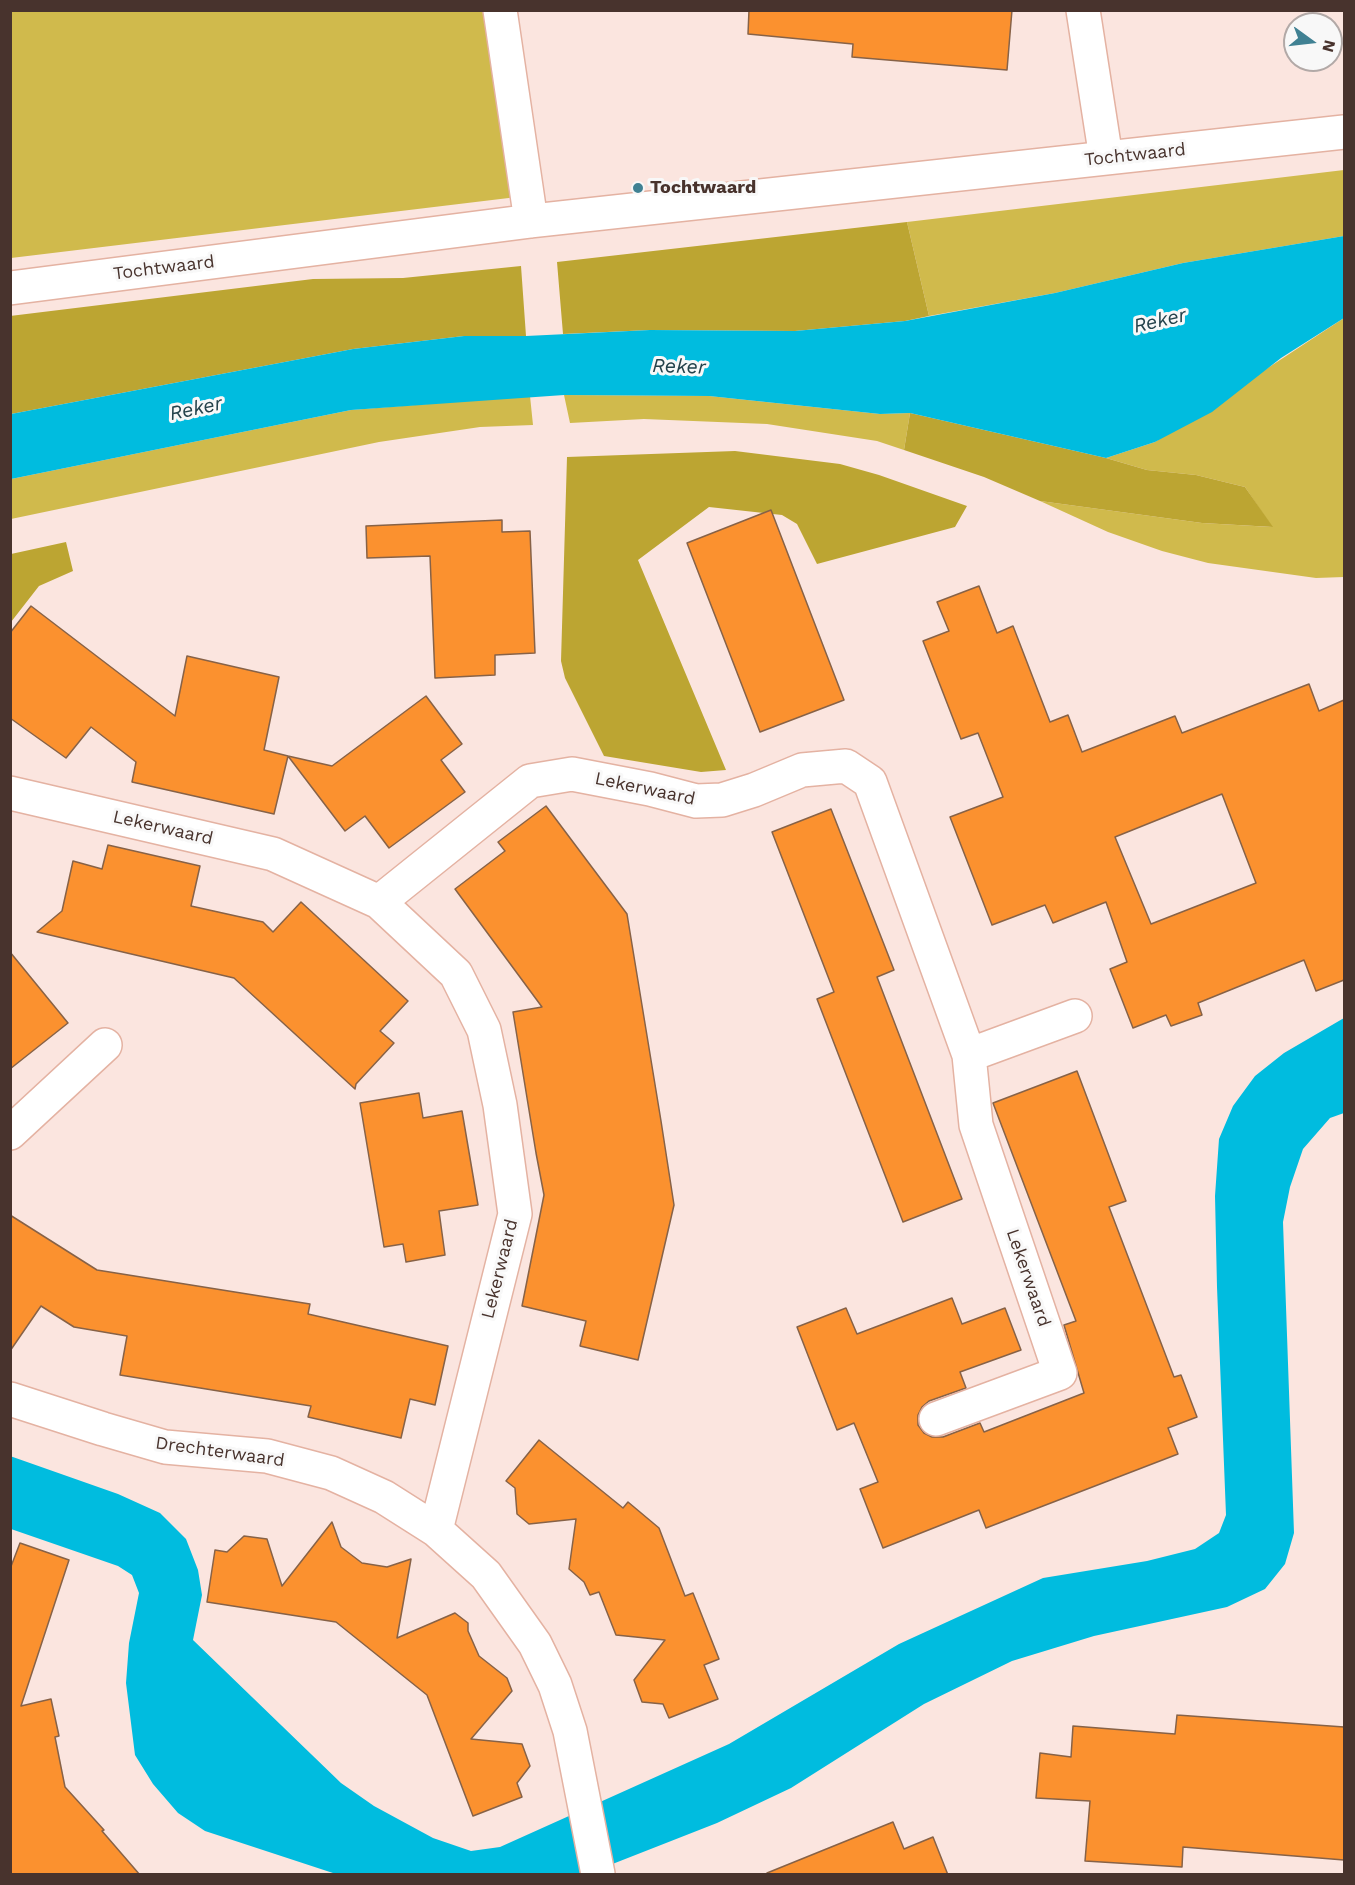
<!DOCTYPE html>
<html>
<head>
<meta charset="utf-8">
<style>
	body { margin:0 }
	#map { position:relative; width:1355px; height:1885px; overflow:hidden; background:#fbe5df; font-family:"Work Sans",sans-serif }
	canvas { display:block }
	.frame { position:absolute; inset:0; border:12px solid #48332d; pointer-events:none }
	.north { position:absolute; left:1283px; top:12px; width:60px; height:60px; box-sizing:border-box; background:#f8f8f8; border:2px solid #b2a9a7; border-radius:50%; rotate:105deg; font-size:16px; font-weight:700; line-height:24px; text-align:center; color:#48332d }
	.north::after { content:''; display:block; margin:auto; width:21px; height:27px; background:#408193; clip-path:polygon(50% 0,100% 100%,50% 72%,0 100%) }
</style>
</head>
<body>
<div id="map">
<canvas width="1355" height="1885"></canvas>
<div class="frame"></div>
<div class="north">N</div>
</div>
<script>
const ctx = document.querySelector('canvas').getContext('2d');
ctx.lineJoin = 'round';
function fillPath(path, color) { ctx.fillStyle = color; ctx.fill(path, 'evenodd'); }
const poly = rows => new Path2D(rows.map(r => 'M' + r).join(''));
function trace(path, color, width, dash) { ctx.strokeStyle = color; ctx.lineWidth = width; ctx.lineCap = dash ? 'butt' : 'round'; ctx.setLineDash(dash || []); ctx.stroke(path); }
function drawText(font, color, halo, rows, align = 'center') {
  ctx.font = font + ' "Work Sans",sans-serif'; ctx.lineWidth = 6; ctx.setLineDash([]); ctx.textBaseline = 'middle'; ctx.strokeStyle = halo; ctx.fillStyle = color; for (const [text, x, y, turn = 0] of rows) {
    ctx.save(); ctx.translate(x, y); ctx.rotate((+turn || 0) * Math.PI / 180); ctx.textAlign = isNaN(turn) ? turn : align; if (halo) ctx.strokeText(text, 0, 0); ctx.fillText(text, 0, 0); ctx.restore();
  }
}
const green = poly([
	[10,11,489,11,517,197,11,258],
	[1344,170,1344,236,1183,263,1055,293,929,316,907,222],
	[1344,318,1344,577,1316,578,1208,563,1162,551,1108,532,1040,501,1202,523,1272,527,1245,487,1196,475,1147,470,1106,458,1155,442],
	[564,395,709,396,880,414,910,413,904,450,877,441,767,424,644,419,570,423],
	[530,396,533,425,480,427,379,442,11,519,11,479,351,410]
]);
const forest = poly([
	[907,222,929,316,905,321,795,331,650,330,563,334,557,262],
	[521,266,526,336,464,336,353,349,11,414,10,316,313,279,403,278],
	[910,413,1106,458,1147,470,1196,475,1245,487,1273,527,1202,523,1040,501,984,477,904,450],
	[735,451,840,464,879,475,967,506,955,527,817,564,797,524,782,515,709,507,638,560,726,770,701,772,604,756,565,678,561,661,567,457],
	[66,542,73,571,39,586,11,622,11,554]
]);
const water = poly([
	[1344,236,1344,318,1281,358,1212,412,1155,442,1106,458,910,413,880,414,709,396,564,395,351,410,11,479,11,414,353,349,464,336,526,336,650,330,795,331,905,321,1055,293,1183,263],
	[1344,1018,1344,1113,1330,1118,1303,1149,1290,1187,1283,1222,1294,1533,1285,1564,1265,1589,1227,1607,1094,1636,1012,1661,924,1704,791,1788,717,1823,587,1874,336,1874,205,1831,178,1813,153,1784,135,1755,126,1683,129,1643,139,1593,132,1575,118,1566,11,1529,10,1456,118,1494,160,1513,186,1539,198,1570,202,1595,193,1640,341,1783,374,1806,433,1838,471,1851,500,1847,729,1744,899,1644,1043,1578,1147,1561,1195,1549,1219,1533,1226,1515,1217,1287,1215,1196,1219,1139,1233,1106,1255,1076,1284,1053]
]);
const building = poly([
	[749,10,1012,10,1007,70,852,57,853,44,748,34,749,10],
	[771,510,844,700,760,732,687,543,771,510],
	[502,520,502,532,530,531,535,653,495,655,495,675,435,678,430,556,367,558,366,526,502,520],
	[979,586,997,633,1013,626,1050,722,1068,715,1082,752,1175,716,1182,733,1309,684,1319,711,1344,700,1344,980,1316,991,1304,960,1198,1003,1202,1015,1171,1026,1166,1015,1133,1028,1110,969,1127,962,1106,902,1053,923,1045,905,992,925,950,817,1003,797,978,733,961,739,923,641,949,631,937,602,979,586],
	[1222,794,1256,883,1151,924,1115,837,1222,794],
	[31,606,175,716,187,656,279,677,264,750,288,756,274,814,132,782,136,762,91,727,66,758,10,718,10,633,31,606],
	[426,696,462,744,441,760,465,792,389,848,365,816,345,831,288,756,332,766,426,696],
	[546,806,627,914,661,1121,674,1205,638,1360,580,1346,586,1321,522,1306,544,1195,536,1153,513,1012,542,1007,455,889,505,851,498,842,546,806],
	[831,809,894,970,877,977,962,1199,903,1222,817,999,834,992,772,832,831,809],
	[108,845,200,866,191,906,263,922,273,932,301,902,408,1001,380,1031,394,1043,356,1084,355,1089,234,978,37,932,62,911,73,861,102,869,108,845],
	[10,952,68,1023,10,1069,10,952],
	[1077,1071,1126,1201,1109,1207,1174,1377,1181,1375,1197,1417,1168,1428,1178,1454,986,1528,979,1510,883,1548,860,1489,878,1482,854,1423,837,1430,797,1327,846,1308,857,1334,952,1298,962,1324,1005,1308,1021,1350,960,1372,966,1388,929,1401,922,1407,918,1415,918,1425,924,1433,932,1437,943,1437,980,1423,984,1432,1084,1393,1064,1325,1076,1321,993,1103,1077,1071],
	[419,1093,423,1118,462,1111,478,1205,439,1211,445,1255,406,1262,403,1244,384,1247,360,1103,419,1093],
	[10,1215,97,1270,310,1304,308,1314,448,1346,435,1405,410,1399,401,1438,308,1417,311,1406,120,1375,127,1336,74,1327,41,1306,10,1351,10,1215],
	[539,1440,623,1508,628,1502,659,1528,685,1596,693,1593,719,1659,704,1665,718,1699,669,1718,663,1704,642,1702,634,1680,665,1640,616,1635,599,1592,590,1595,584,1582,569,1569,576,1519,529,1524,517,1514,515,1488,506,1481,539,1440],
	[332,1522,341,1547,362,1563,387,1567,411,1559,397,1638,455,1613,468,1623,468,1631,479,1656,507,1678,512,1691,471,1739,522,1744,530,1766,517,1783,522,1797,473,1816,427,1695,336,1622,207,1602,215,1550,227,1552,244,1536,267,1539,282,1586,332,1522],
	[20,1543,69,1560,21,1706,51,1699,59,1736,55,1737,65,1787,104,1830,102,1831,140,1875,10,1875,10,1569,20,1543],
	[1177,1715,1344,1727,1344,1860,1183,1847,1182,1867,1085,1861,1090,1801,1036,1798,1040,1753,1071,1757,1073,1726,1175,1734,1177,1715],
	[893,1822,904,1849,933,1837,948,1875,767,1875,767,1873,893,1822]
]);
const minor = poly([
	[500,10,531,221],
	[1083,10,1106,158],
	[10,288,531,221,1344,132],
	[10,793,273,854,379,902,456,974,484,1030,500,1105,515,1214,436,1530],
	[379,902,530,781,572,774,650,789,696,801,722,800,754,790,802,770,846,766,870,782,969,1055,976,1125,1060,1373,936,1419],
	[969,1055,1075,1016],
	[10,1133,105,1045],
	[10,1399,103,1429,165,1447,267,1456,331,1473,384,1497,436,1530,486,1575,535,1644,555,1685,570,1731,598,1874]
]);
const markers = [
	[638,188,6,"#408193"]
];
const streetNames = [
	["Tochtwaard",1135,155,-6],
	["Tochtwaard",164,268,-7],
	["Lekerwaard",645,789,12],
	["Lekerwaard",163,828,13],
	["Lekerwaard",500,1269,-76],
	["Lekerwaard",1028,1278,71],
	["Drechterwaard",220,1452,8]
];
const poiNames = [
	["Tochtwaard",650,188]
];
const waterNames = [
	["Reker",1160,321,-13],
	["Reker",679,367,2],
	["Reker",196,409,-12]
];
fillPath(green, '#d0ba4c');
fillPath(forest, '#bca532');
fillPath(water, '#00bcdf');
fillPath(building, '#fb912f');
trace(building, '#876247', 1.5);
trace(minor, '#e4b2a2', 36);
trace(minor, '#fff', 33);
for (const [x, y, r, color] of markers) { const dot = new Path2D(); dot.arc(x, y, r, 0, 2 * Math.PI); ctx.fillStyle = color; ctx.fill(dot); trace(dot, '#f8f8f8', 2); }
drawText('18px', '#48332d', '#f8f8f8', streetNames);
drawText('bold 18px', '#48332d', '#f8f8f8', poiNames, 'left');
drawText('italic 20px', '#24424b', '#f8f8f8', waterNames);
</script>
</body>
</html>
